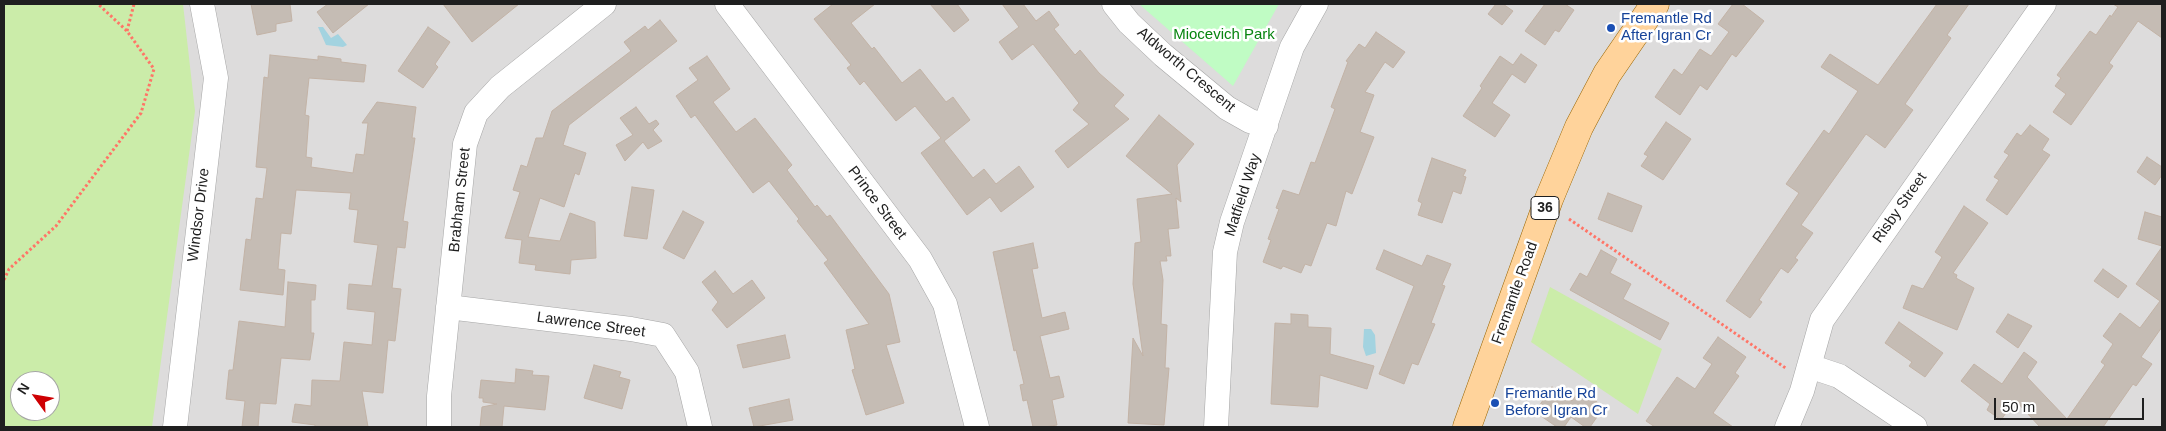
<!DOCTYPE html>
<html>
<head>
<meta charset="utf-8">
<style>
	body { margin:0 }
	#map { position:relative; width:2166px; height:431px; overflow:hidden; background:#f0ece5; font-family:Arial,sans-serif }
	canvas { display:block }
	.frame { position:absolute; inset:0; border:5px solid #1f1f1f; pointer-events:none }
	.north { position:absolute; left:10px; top:371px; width:50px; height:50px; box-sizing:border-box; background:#fff; border:1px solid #a5a5a5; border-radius:50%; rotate:302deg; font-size:14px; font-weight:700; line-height:20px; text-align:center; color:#1f1f1f }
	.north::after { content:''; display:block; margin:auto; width:18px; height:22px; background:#ce0003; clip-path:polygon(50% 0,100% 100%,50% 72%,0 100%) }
	.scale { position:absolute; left:1994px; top:398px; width:150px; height:22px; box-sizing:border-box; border:2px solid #1f1f1f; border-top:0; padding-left:6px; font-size:15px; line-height:18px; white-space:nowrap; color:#1f1f1f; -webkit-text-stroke:4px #fff; paint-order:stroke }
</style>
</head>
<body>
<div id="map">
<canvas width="2166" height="431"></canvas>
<div class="frame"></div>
<div class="north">N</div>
<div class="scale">50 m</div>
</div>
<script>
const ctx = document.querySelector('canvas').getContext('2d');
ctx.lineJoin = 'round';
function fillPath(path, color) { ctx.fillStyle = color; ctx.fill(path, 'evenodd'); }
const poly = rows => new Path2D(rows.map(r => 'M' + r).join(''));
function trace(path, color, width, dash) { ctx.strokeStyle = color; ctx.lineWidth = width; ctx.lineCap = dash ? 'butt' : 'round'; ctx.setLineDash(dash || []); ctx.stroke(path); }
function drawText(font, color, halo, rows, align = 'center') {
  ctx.font = font + ' Arial,sans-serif'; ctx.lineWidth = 5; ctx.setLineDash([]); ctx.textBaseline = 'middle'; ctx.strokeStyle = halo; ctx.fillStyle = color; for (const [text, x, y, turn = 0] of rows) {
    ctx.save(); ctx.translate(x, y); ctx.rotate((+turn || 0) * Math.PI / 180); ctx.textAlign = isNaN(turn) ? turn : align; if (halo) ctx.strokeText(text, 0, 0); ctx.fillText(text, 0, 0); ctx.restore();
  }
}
const residential = poly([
	[4,4,2162,4,2162,427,4,427],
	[20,381,50,381,50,411,20,411]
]);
const grass = poly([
	[4,4,183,4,195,111,152,427,4,427],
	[20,381,50,381,50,411,20,411],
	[1550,287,1662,349,1638,414,1531,342]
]);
const park = poly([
	[1139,4,1279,4,1233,86]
]);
const water = poly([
	[318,27,323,27,331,38,338,34,347,45,343,47,326,45],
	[1364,329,1371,329,1375,335,1376,353,1366,356,1363,347]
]);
const building = poly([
	[251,4,290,4,292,21,276,24,276,31,257,35,251,4],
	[328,4,369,4,333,33,317,12,328,4],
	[443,4,519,4,472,42,443,4],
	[833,4,875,4,851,23,872,49,874,47,902,83,920,69,946,102,953,97,970,120,944,141,973,178,984,169,996,184,1019,166,1034,187,1001,212,990,197,967,215,921,153,941,138,915,106,896,121,864,81,860,85,847,68,851,65,814,19,833,4],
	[930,4,957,4,969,20,954,32,930,4],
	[1002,4,1023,4,1036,21,1049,11,1059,25,1054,29,1075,55,1080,50,1099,73,1124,95,1114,106,1129,119,1068,168,1055,151,1089,124,1073,110,1079,103,1033,44,1012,60,999,42,1019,27,1002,4],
	[1496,4,1503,4,1513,11,1502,25,1488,14,1496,4],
	[1545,4,1565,4,1574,10,1559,32,1555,30,1545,45,1525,31,1545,4],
	[1733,4,1742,4,1764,21,1736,57,1732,54,1707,90,1700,85,1680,115,1655,97,1674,69,1682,75,1700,49,1711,56,1729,32,1718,24,1733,4],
	[1937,4,1969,4,1947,35,1951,38,1905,104,1913,110,1885,148,1866,134,1801,225,1813,233,1795,258,1798,260,1788,273,1781,268,1759,300,1762,302,1750,318,1726,301,1799,193,1786,184,1824,130,1829,134,1858,91,1821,67,1830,54,1878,85,1937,4],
	[2113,4,2162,4,2162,38,2138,21,2109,63,2113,66,2071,125,2053,112,2066,94,2055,86,2061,78,2057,75,2090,31,2096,35,2110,15,2111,17,2118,7,2113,4],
	[660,20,677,41,569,125,563,145,586,153,579,175,575,173,564,207,540,198,528,237,560,241,570,213,595,222,596,258,571,260,570,274,535,270,536,265,519,263,522,240,505,238,520,192,513,190,521,165,527,167,536,138,543,138,552,111,631,51,624,42,645,26,648,30,660,20],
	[428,27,450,42,435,64,438,67,423,88,398,71,428,27],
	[1376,32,1405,52,1393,68,1385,62,1365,92,1374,95,1360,132,1374,137,1352,194,1346,191,1336,226,1327,223,1311,266,1305,264,1301,273,1283,266,1281,269,1263,262,1271,240,1268,239,1279,209,1276,208,1283,190,1299,195,1311,162,1315,163,1335,109,1331,107,1348,62,1346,61,1359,44,1365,48,1376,32],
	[1521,54,1537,65,1525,83,1512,74,1492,103,1510,115,1495,137,1463,116,1482,88,1480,86,1500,56,1513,65,1521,54],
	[270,55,318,60,318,56,341,59,341,62,366,65,364,82,309,78,305,115,309,116,306,157,312,158,311,167,353,173,356,154,364,155,368,123,362,123,377,102,416,107,412,138,415,138,403,221,408,222,405,248,397,247,392,288,401,289,395,341,388,340,383,393,362,391,368,427,315,427,315,425,292,422,295,404,311,406,312,380,340,381,344,342,372,345,375,312,347,309,349,284,372,286,378,245,354,242,358,210,349,209,351,193,296,190,291,234,281,233,278,269,285,270,283,295,240,290,246,239,251,240,256,198,263,199,267,168,256,167,264,77,268,78,270,55],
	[707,56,730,89,713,102,736,132,755,118,792,165,787,170,815,207,817,205,827,217,830,215,889,294,900,342,886,345,904,403,866,415,852,370,855,369,846,330,869,324,824,263,828,260,797,221,799,219,769,181,753,193,695,115,691,118,676,96,698,80,689,68,707,56],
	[636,107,649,124,656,120,659,124,653,130,662,141,648,149,643,142,625,161,616,145,633,135,620,118,636,107],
	[1159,115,1194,144,1177,165,1181,202,1176,198,1179,228,1168,229,1171,256,1166,256,1167,261,1160,261,1163,280,1161,324,1167,325,1165,368,1169,368,1164,425,1128,423,1133,338,1143,356,1133,284,1135,243,1141,242,1137,199,1172,194,1126,156,1159,115],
	[1666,122,1691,139,1663,180,1641,166,1648,156,1644,154,1666,122],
	[2030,125,2049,139,2042,150,2050,155,2007,215,1986,200,1999,180,1994,177,2009,155,2004,152,2017,133,2021,136,2030,125],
	[2147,157,2162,167,2162,175,2155,185,2137,172,2147,157],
	[1432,158,1466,170,1463,176,1466,177,1461,194,1453,191,1442,223,1418,215,1422,203,1418,201,1432,158],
	[632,187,654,190,647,239,624,236,632,187],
	[1608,193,1642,206,1632,232,1598,219,1608,193],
	[1964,206,1988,223,1953,273,1957,275,1956,278,1974,288,1957,330,1903,308,1912,285,1923,289,1942,257,1935,252,1964,206],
	[683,211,704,222,684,259,663,248,683,211],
	[2145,212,2162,217,2162,246,2138,239,2145,212],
	[1033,243,1038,268,1032,269,1042,318,1065,312,1069,329,1040,336,1050,378,1059,376,1064,397,1052,400,1057,425,1045,427,1033,427,1027,400,1023,401,1020,385,1024,384,1016,350,1014,351,993,252,1033,243],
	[2162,247,2162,327,2141,357,2152,364,2136,386,2133,384,2103,427,2040,427,2015,400,2001,420,1987,410,1990,404,1961,381,1974,364,2002,384,2024,352,2037,362,2027,377,2067,419,2105,365,2101,362,2113,344,2103,336,2120,313,2140,328,2160,301,2136,284,2162,247],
	[1384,250,1422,266,1427,255,1451,264,1442,285,1445,286,1431,323,1435,324,1418,365,1412,363,1404,384,1379,374,1414,286,1376,269,1384,250],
	[1601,250,1617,259,1610,273,1631,284,1623,299,1669,323,1660,340,1570,290,1580,273,1587,277,1601,250],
	[2103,269,2127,286,2118,298,2094,281,2103,269],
	[715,271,733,294,752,280,765,298,727,328,712,310,718,302,702,282,715,271],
	[288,282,316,285,315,300,311,300,311,333,314,333,310,360,281,358,276,404,260,403,258,427,242,427,245,401,226,399,229,370,233,370,239,321,285,327,288,282],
	[1291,314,1308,315,1308,327,1331,328,1330,354,1374,366,1367,389,1320,375,1318,407,1271,404,1275,323,1291,324,1291,314],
	[2008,314,2032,326,2018,348,1996,332,2008,314],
	[1899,322,1943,353,1925,377,1909,366,1912,362,1885,343,1899,322],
	[785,335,790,358,743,368,737,345,785,335],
	[1718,337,1746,357,1735,373,1739,376,1713,413,1733,427,1655,427,1646,421,1677,377,1695,389,1712,364,1703,358,1718,337],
	[594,365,621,372,619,377,630,380,622,409,584,398,594,365],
	[516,369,533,371,532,375,549,376,545,410,504,406,502,427,480,427,482,407,497,404,483,402,483,398,479,398,481,380,515,383,516,369],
	[1552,387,1572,401,1580,390,1604,407,1590,427,1585,427,1571,417,1564,427,1557,427,1535,412,1552,387],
	[789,399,793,420,754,427,749,408,789,399]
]);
const path = poly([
	[127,31,134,4],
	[1569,219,1787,369],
	[4,280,9,269,56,226,141,113,154,69,127,31,98,4]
]);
const minor = poly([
	[727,4,920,259,945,304,977,427],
	[1114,4,1129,23,1163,55,1227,108,1250,121,1266,126],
	[448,307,631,329,663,335,687,372,700,427],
	[1809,366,1839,376,1915,427],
	[175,427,216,78,202,4],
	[439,427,439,396,465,144,476,113,500,87,604,4],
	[1216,427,1225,252,1232,222,1292,47,1316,4],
	[1787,427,1802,391,1822,320,2044,4]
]);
const primary = poly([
	[1467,427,1549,199,1579,127,1607,74,1655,4]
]);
const markers = [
	[1611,28,5,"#1a4fb4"],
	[1495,403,5,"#1a4fb4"]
];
const shields = [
	[1545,208,28]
];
const shieldNames = [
	["36",1545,208]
];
const transitNames = [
	["Fremantle Rd",1621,19],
	["After Igran Cr",1621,36],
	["Fremantle Rd",1505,394],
	["Before Igran Cr",1505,411]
];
const parkNames = [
	["Miocevich Park",1224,35]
];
const streetNames = [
	["Aldworth Crescent",1186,70,40],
	["Matfield Way",1243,195,-72],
	["Brabham Street",460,200,-84],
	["Prince Street",877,203,53],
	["Risby Street",1900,208,-55],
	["Windsor Drive",199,215,-83],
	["Fremantle Road",1515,293,-70],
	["Lawrence Street",591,325,8]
];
fillPath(residential, '#dddcdc');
fillPath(grass, '#cbeca9');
fillPath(park, '#c0fcc4');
fillPath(water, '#a3d3e0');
fillPath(building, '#c5bcb4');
trace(building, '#c3b3a6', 1);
trace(minor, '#a6a6a6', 25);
trace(primary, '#9a6500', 29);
trace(path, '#ff7567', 3, [2.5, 2.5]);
trace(minor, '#fff', 24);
trace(primary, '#ffd39b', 28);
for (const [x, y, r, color] of markers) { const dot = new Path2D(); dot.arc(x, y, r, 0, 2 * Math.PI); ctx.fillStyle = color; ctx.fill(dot); trace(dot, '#fff', 2); }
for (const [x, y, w] of shields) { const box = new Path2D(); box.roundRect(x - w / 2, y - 11.5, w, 23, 4); ctx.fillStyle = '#fff'; ctx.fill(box); trace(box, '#1f1f1f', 1); }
drawText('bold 14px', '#1f1f1f', null, shieldNames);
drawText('15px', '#164399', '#fff', transitNames, 'left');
drawText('15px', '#07840f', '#fff', parkNames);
drawText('15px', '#1f1f1f', '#fff', streetNames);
</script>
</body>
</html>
